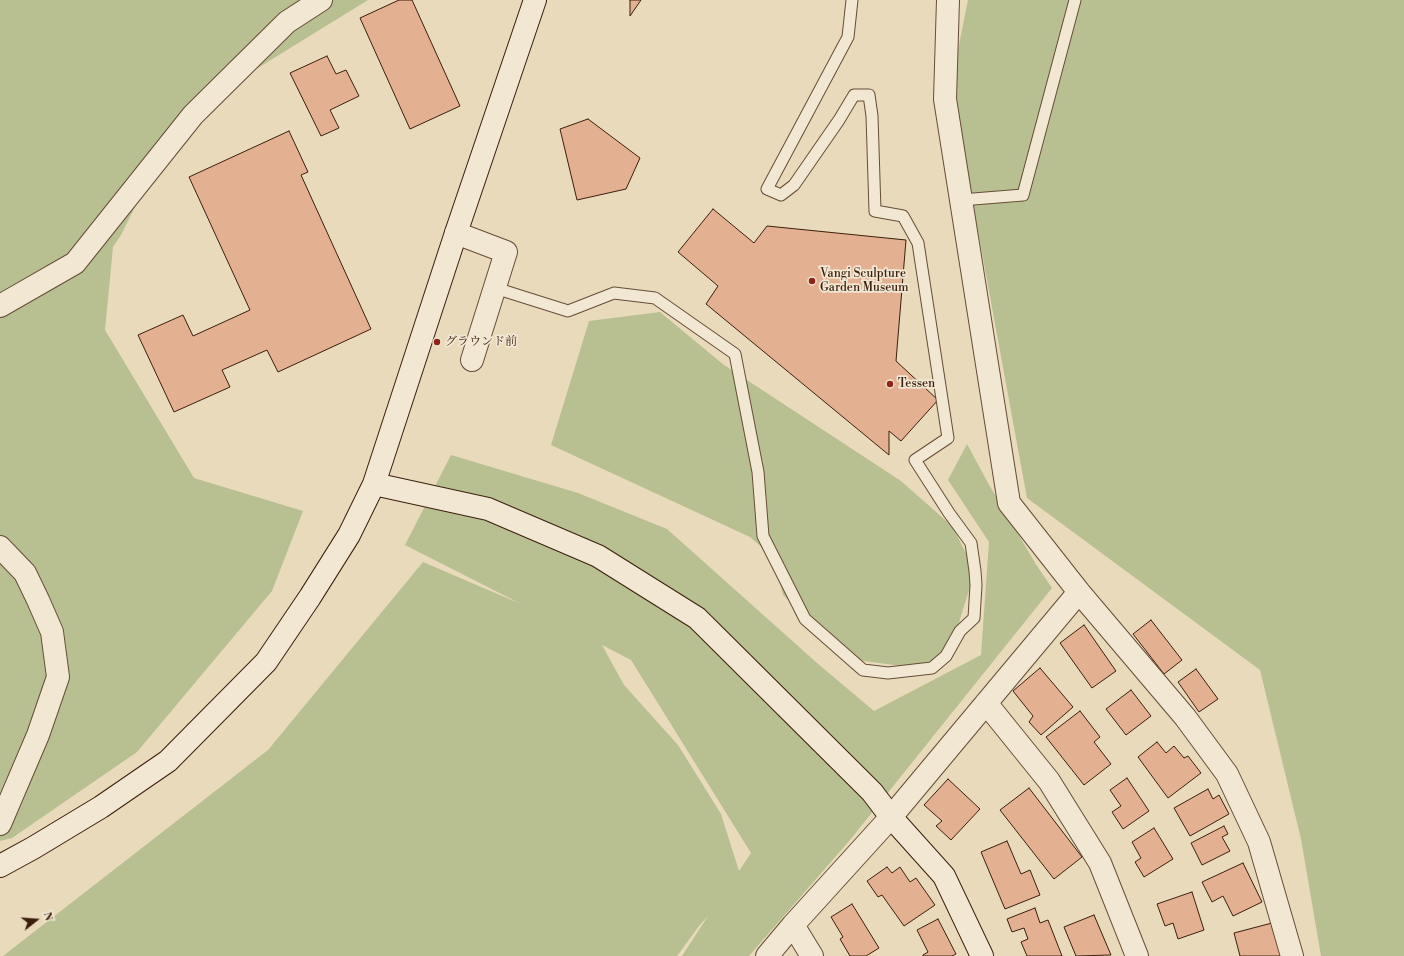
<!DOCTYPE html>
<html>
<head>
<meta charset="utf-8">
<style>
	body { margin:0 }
	#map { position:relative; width:1404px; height:956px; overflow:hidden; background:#e9dabb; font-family:"Libre Bodoni",serif }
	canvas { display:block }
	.north { position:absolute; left:16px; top:900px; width:40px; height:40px; -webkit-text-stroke:3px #f1e7d3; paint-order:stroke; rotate:73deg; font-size:11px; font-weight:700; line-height:16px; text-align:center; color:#3b1e0d }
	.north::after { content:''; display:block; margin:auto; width:14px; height:18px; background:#3b1e0d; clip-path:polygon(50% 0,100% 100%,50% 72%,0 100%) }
</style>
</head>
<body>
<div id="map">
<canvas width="1404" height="956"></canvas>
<div class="north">N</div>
</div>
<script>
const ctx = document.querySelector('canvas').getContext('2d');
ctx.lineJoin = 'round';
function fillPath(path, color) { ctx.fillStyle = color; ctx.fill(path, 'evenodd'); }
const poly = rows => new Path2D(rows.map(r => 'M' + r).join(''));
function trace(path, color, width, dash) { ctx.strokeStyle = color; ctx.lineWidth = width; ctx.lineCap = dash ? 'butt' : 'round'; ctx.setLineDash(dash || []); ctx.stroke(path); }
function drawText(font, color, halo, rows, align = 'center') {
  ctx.font = font + ' "Libre Bodoni","Noto Serif JP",serif'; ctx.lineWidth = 3.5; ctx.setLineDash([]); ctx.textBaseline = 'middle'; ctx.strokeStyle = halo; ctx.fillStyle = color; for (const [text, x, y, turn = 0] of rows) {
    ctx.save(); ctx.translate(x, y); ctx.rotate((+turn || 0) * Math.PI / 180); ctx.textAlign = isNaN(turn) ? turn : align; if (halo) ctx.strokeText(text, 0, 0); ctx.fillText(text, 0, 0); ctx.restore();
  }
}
const green = poly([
	[0,0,368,0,180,116,121,235,113,247,105,330,194,478,303,511,272,591,137,752,12,838,0,841],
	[968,0,1404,0,1404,956,1321,956,1301,839,1260,670,1027,498,951,84],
	[660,312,724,365,901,481,952,526,975,571,951,648,923,669,850,659,783,595,774,558,750,537,551,445,589,321],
	[967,444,988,483,1037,566,1052,588,850,840,749,956,682,956,708,916,699,926,677,956,3,956,268,750,423,562,521,604,405,545,451,455,578,493,667,529,817,663,874,711,981,655,989,542,948,480],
	[602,645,631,660,751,853,739,871,721,814,678,745,624,685]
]);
const building = poly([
	[399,0,412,0,460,106,410,129,360,18,399,0],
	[630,0,641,0,630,16,630,0],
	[327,56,336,74,346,70,359,96,330,110,339,128,321,136,290,73,327,56],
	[588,119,640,158,626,189,577,200,560,129,588,119],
	[289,131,308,172,301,175,371,329,278,372,267,350,222,370,230,387,174,412,138,335,183,315,193,336,250,310,189,177,289,131],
	[713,209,754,243,767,226,906,240,896,361,938,400,901,441,889,431,889,455,706,304,718,286,678,252,713,209],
	[1151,620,1182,660,1164,674,1133,634,1151,620],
	[1084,625,1116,671,1092,688,1060,643,1084,625],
	[1040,668,1073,707,1041,735,1029,722,1033,716,1013,691,1040,668],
	[1196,669,1218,699,1199,712,1178,682,1196,669],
	[1131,690,1151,716,1126,735,1106,709,1131,690],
	[1080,711,1100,737,1094,742,1111,764,1084,785,1046,737,1080,711],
	[1157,742,1166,753,1174,746,1184,758,1188,756,1201,773,1168,798,1138,757,1157,742],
	[1127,778,1149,811,1123,829,1112,812,1121,806,1110,790,1127,778],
	[948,779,980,809,951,840,936,826,942,821,924,805,948,779],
	[1029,788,1082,857,1054,879,1000,810,1029,788],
	[1208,789,1213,799,1219,795,1229,814,1190,836,1174,808,1208,789],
	[1224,826,1228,834,1222,837,1230,851,1202,865,1191,843,1224,826],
	[1154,828,1173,859,1144,877,1135,862,1141,858,1132,842,1154,828],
	[1007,841,1021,874,1030,870,1040,895,1005,909,981,852,1007,841],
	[1243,863,1262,902,1233,916,1223,896,1212,902,1202,882,1243,863],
	[887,867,892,873,900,867,910,882,916,878,935,905,904,926,882,895,878,897,867,881,887,867],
	[1192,892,1204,930,1178,939,1173,923,1165,926,1157,904,1192,892],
	[852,904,879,948,866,956,850,956,840,939,843,937,831,917,852,904],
	[1035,908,1040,923,1048,920,1062,956,1027,956,1021,942,1028,939,1024,928,1012,932,1007,919,1035,908],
	[1094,915,1111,955,1076,956,1064,927,1094,915],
	[938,919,956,954,952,956,923,956,923,955,928,952,917,930,938,919],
	[1272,923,1281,956,1240,956,1234,933,1272,923]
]);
const lane = poly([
	[961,200,1023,195,1075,0],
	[495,288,568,311,614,293,655,298,735,354,758,472,763,536,805,619,863,670,888,673,932,668,946,656,960,631,974,618,976,585,975,571,971,543,949,513,915,460,948,438,918,243,903,216,875,211,872,116,869,95,854,95,839,120,794,185,781,195,767,189,848,37,852,0]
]);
const street = poly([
	[948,0,945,99,1009,503,1079,592,1185,717,1227,774,1259,842,1292,956],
	[456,233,506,252,472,360],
	[0,306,75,263,193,115,287,22,321,0],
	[0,547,25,573,38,600,52,632,58,677,38,735,0,824],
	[986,703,1049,781,1100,863,1137,956],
	[793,925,812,956],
	[767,956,793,925,891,817,1079,592]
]);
const secondary = poly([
	[374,484,488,509,598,556,697,618,872,792,891,817,944,876,982,956],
	[0,866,33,848,101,807,168,761,266,662,310,597,349,535,374,484,456,233,535,0]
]);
const markers = [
	[812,281,4,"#8f2418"],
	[437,342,4,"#8f2418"],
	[890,384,4,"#8f2418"]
];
const poiNames = [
	["Vangi Sculpture",820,274],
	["Garden Museum",820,288],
	["グラウンド前",445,342],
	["Tessen",898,384]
];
fillPath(green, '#b8bf90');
fillPath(building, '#e4b092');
trace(building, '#3b1e0d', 1);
trace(lane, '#664d38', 13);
trace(street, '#664d38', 24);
trace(secondary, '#3b1e0d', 24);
trace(lane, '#f1e7d3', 11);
trace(street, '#f1e7d3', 22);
trace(secondary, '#f1e7d3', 22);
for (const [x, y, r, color] of markers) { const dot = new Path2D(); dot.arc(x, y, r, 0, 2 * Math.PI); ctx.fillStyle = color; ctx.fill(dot); trace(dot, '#f1e7d3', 1.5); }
drawText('12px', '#3b1e0d', '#f1e7d3', poiNames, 'left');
</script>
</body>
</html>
